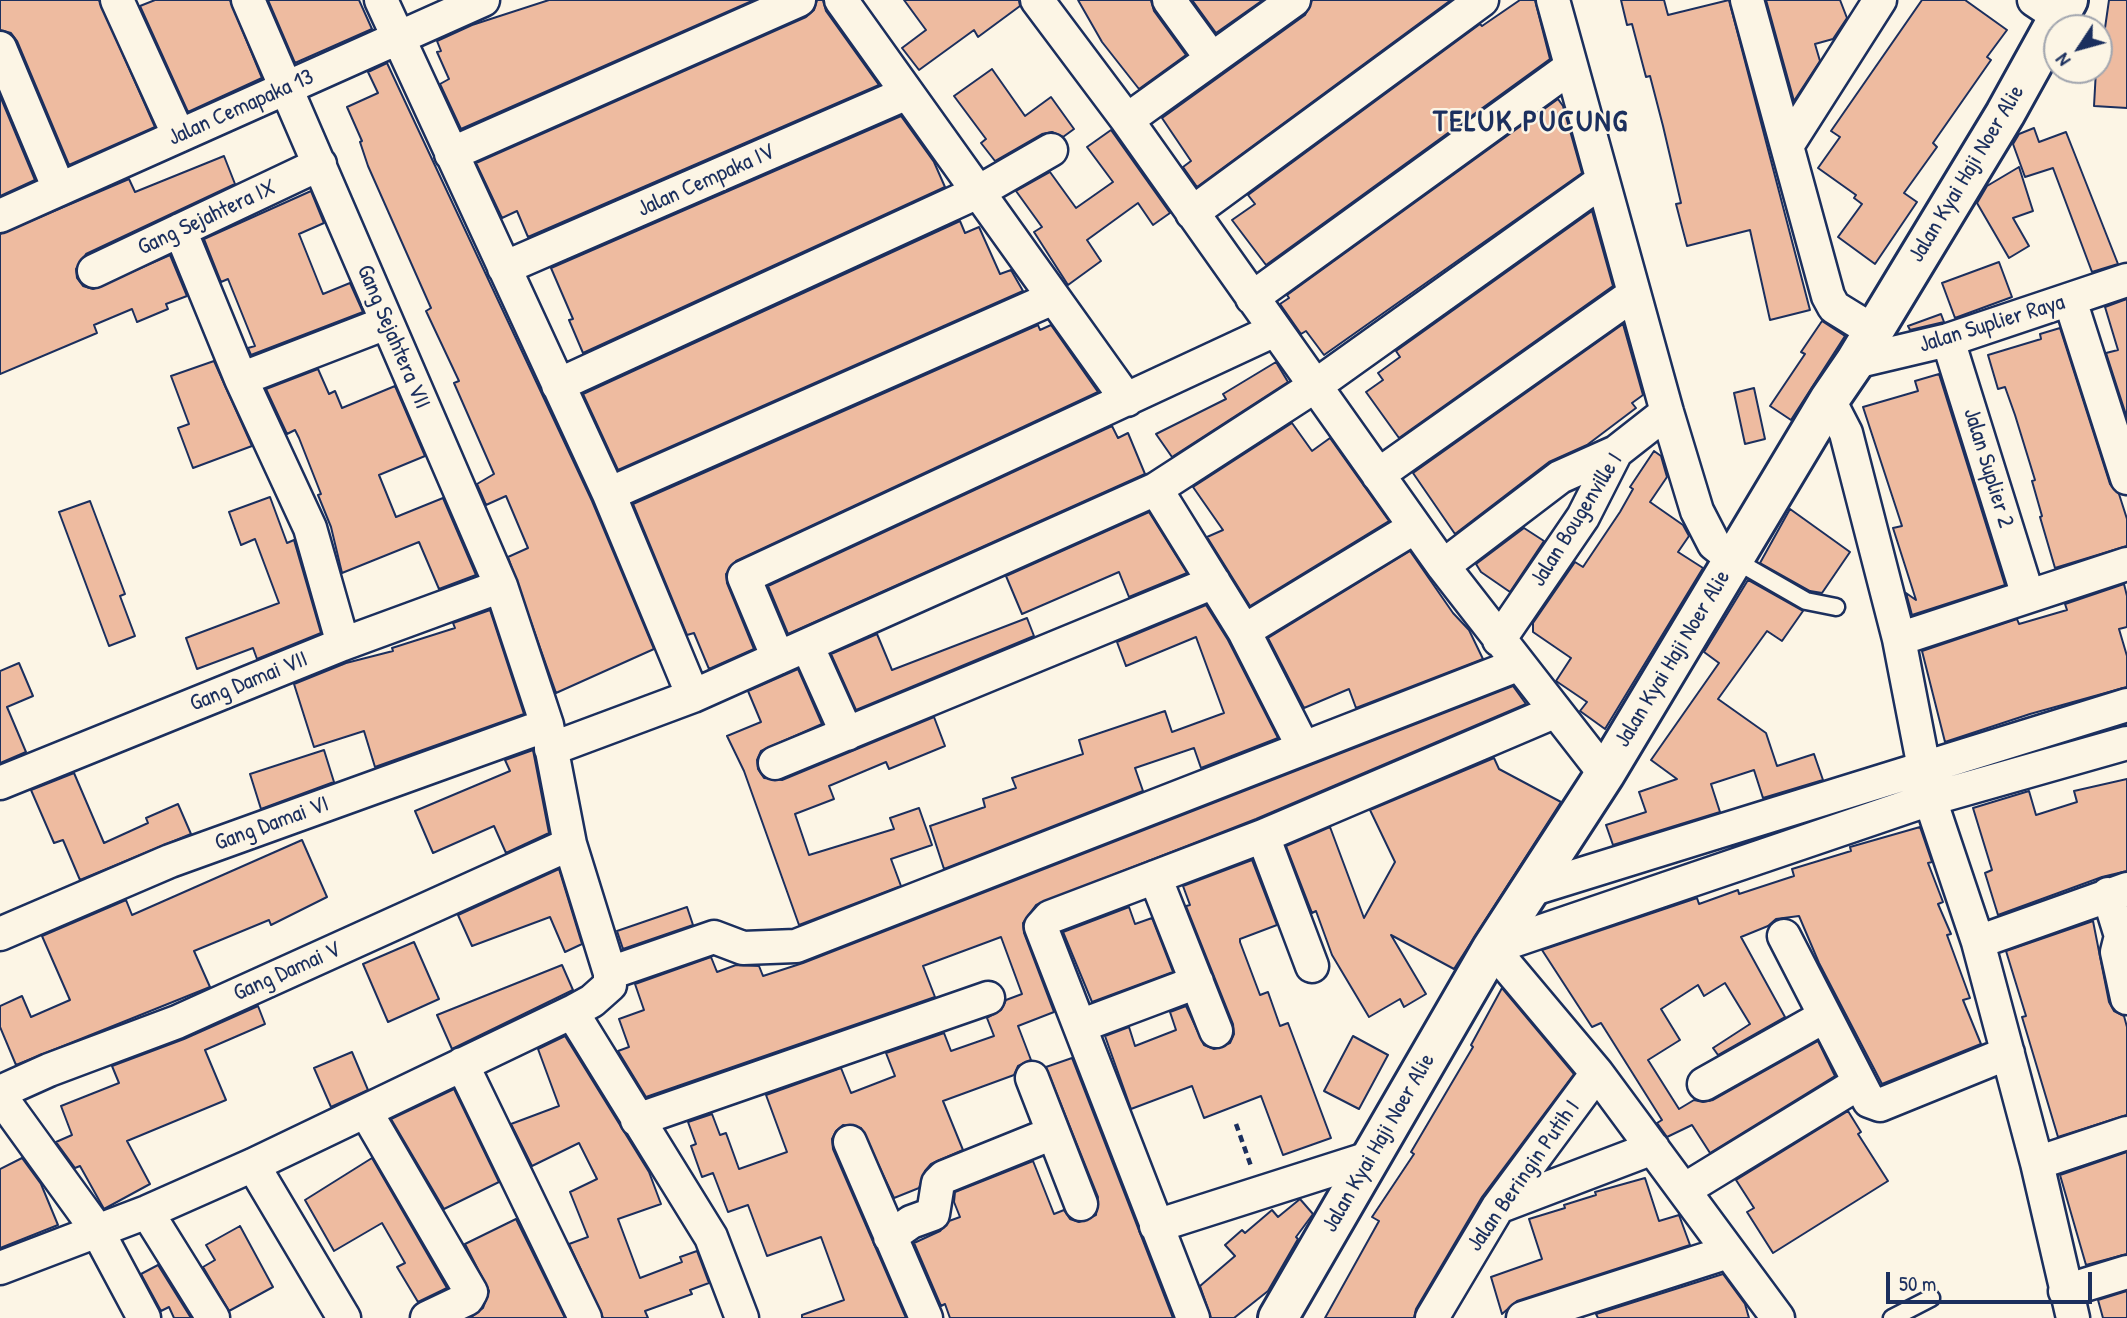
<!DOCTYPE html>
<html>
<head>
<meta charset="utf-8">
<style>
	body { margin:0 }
	#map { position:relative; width:2127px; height:1318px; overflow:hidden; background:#fcf5e5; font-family:"Patrick Hand",sans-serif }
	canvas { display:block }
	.north { position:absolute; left:2043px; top:14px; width:70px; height:70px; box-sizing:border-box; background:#fcf5e5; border:2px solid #a2a6af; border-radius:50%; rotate:234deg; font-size:19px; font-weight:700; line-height:28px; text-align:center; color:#1b2f5e }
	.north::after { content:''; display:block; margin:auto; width:24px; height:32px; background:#1b2f5e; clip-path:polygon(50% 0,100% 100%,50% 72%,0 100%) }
	.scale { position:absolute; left:1886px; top:1272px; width:206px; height:32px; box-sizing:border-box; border:4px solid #1b2f5e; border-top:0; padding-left:9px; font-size:21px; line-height:24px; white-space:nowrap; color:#1b2f5e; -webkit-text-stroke:5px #fcf5e5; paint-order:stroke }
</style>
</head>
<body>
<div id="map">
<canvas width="2127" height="1318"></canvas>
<div class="north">N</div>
<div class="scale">50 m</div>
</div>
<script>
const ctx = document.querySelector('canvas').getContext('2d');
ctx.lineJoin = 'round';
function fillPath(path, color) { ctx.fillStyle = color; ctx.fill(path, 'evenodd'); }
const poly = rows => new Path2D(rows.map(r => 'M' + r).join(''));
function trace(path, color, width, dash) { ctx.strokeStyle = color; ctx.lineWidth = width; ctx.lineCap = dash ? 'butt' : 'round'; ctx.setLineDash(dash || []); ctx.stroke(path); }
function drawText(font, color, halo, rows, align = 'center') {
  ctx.font = font + ' "Patrick Hand",sans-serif'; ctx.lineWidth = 5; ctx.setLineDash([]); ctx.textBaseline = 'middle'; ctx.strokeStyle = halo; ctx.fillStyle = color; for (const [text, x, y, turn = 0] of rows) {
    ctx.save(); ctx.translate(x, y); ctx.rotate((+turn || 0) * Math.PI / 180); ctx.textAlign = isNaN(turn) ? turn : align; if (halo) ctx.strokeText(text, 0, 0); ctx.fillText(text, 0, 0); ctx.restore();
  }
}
const building = poly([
	[0,0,99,0,155,127,69,165,17,41,11,33,0,30,0,0],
	[155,0,230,0,262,78,188,112,140,6,155,0],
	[268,0,359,0,372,29,295,63,268,0],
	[549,0,754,0,461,129,440,84,449,79,437,52,441,51,437,41,472,25,549,0],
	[817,0,823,0,826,11,879,85,528,237,517,211,502,218,476,163,806,17,814,10,817,0],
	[904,0,1019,0,1020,6,978,37,974,30,919,70,902,48,926,30,904,0],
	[1078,0,1151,0,1154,11,1186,55,1139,89,1102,42,1078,0],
	[1192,0,1263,0,1216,33,1192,0],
	[1312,0,1451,0,1197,187,1183,167,1191,161,1162,118,1305,15,1312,0],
	[1520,0,1535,0,1550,59,1266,265,1232,220,1255,204,1248,195,1480,24,1482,26,1520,0],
	[1621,0,1664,0,1668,15,1729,0,1810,310,1770,320,1750,230,1687,246,1676,204,1681,203,1663,126,1650,76,1646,77,1632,24,1627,25,1621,0],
	[1766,0,1840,0,1847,18,1833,39,1815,44,1820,61,1794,101,1766,0],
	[1922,0,1965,0,2007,30,1987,57,1991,60,1933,143,1937,147,1904,193,1917,202,1875,264,1838,237,1862,204,1854,198,1856,195,1818,168,1840,137,1831,131,1922,0],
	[2109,0,2127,0,2127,108,2094,106,2096,70,2099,70,2109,0],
	[387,63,592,501,654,649,556,693,508,557,528,548,506,496,486,505,477,484,494,474,454,383,459,381,426,311,431,308,368,166,360,142,362,141,347,107,378,93,368,72,387,63],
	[992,69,1025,116,1051,97,1074,129,1063,137,1052,132,1042,134,995,161,981,143,986,139,954,96,992,69],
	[0,96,35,180,0,196,0,96],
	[1558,99,1563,106,1582,173,1324,355,1306,331,1301,334,1280,304,1289,298,1287,295,1558,99],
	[901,116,934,162,945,187,583,353,569,320,573,319,551,268,901,116],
	[2034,128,2039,142,2066,132,2118,264,2092,272,2053,168,2025,177,2013,144,2019,134,2034,128],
	[1111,130,1170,213,1153,225,1138,203,1087,240,1101,261,1068,285,1034,232,1042,227,1016,191,1050,172,1076,208,1113,182,1087,147,1111,130],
	[224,156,235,184,86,254,76,269,77,278,83,286,93,289,170,255,187,296,166,304,168,309,137,322,132,309,94,325,97,333,0,374,0,234,129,179,135,192,224,156],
	[2019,167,2033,211,2013,218,2029,246,2009,258,1977,203,1987,186,2019,167],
	[311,191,324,223,299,234,323,294,350,283,363,312,251,355,248,348,255,346,228,279,221,282,204,239,311,191],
	[1592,211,1613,286,1399,438,1366,392,1383,380,1378,373,1400,357,1396,351,1592,211],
	[960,221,965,233,979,227,1000,274,1011,270,1023,291,618,470,583,394,960,221],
	[1999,262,2012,297,1955,318,1942,283,1999,262],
	[2127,299,2127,418,2106,353,2118,350,2105,307,2127,299],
	[1941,314,1944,322,1910,330,1908,326,1941,314],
	[1822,321,1845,336,1791,420,1770,406,1805,354,1801,352,1822,321],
	[1623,324,1643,395,1632,403,1636,408,1587,445,1549,462,1455,534,1413,473,1623,324],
	[1038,325,1040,330,1051,325,1098,392,736,561,726,574,727,583,754,649,709,669,694,633,687,635,633,504,1038,325],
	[2060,328,2110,484,2119,494,2127,519,2127,546,2055,568,2040,517,2042,516,2032,481,2035,480,2015,415,2005,387,1998,389,1988,355,2041,339,2040,334,2060,328],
	[214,361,252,446,193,468,178,428,189,424,171,376,214,361],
	[1276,362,1288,382,1172,457,1156,434,1226,399,1223,394,1276,362],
	[318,369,329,394,335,391,342,408,395,386,425,456,379,475,396,517,443,498,476,575,439,589,419,542,342,573,331,527,318,495,321,494,299,438,295,430,287,434,266,389,318,369],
	[1939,374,2005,585,1912,615,1906,593,1916,600,1893,528,1902,526,1863,407,1918,391,1915,381,1939,374],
	[1754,388,1765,439,1745,444,1734,393,1754,388],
	[1292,423,1312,451,1330,438,1389,521,1250,606,1207,537,1223,530,1193,487,1292,423],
	[1112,426,1118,438,1128,433,1145,474,788,634,768,586,1112,426],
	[1654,451,1661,456,1667,477,1650,502,1683,525,1689,536,1678,552,1703,568,1605,729,1580,711,1587,702,1556,681,1571,658,1533,632,1533,623,1575,562,1583,567,1620,512,1633,489,1630,487,1654,451],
	[270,497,287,543,294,540,321,633,257,659,253,648,197,669,186,638,279,603,255,539,241,545,229,512,270,497],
	[90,501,125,594,120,596,135,636,109,646,59,512,90,501],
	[1790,509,1850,552,1822,593,1810,591,1760,563,1790,509],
	[1149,512,1187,573,1129,597,1119,572,1022,614,1006,576,1149,512],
	[1524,528,1544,541,1510,592,1481,572,1476,564,1524,528],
	[1410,551,1453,613,1469,630,1483,659,1356,708,1349,689,1304,708,1268,638,1410,551],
	[1748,580,1803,611,1782,641,1767,631,1718,699,1766,733,1777,766,1814,754,1823,780,1763,798,1754,770,1711,784,1720,812,1613,845,1606,825,1646,812,1639,792,1677,779,1651,760,1719,663,1704,652,1748,580],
	[2124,584,2127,596,2127,627,2119,629,2127,656,2127,687,2030,714,1945,742,1922,651,2017,619,2019,624,2067,610,2065,604,2124,584],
	[1206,605,1228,640,1278,738,1201,768,1194,748,1135,768,1143,791,944,869,930,826,985,807,983,799,1016,788,1012,778,1083,754,1079,740,1165,711,1172,732,1224,713,1196,637,1126,666,1117,642,1206,605],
	[490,610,524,714,375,767,364,731,314,747,294,684,346,663,393,651,392,648,455,628,453,623,490,610],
	[1027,618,1034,636,856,710,831,654,877,634,892,670,1027,618],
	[19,663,33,696,7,707,26,752,0,763,0,671,19,663],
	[798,669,822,724,761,751,757,760,758,769,764,778,782,780,934,717,945,746,889,769,886,762,829,786,834,799,795,814,809,855,894,829,890,818,919,808,932,845,891,859,901,886,799,925,744,771,727,736,761,722,748,691,798,669],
	[1513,686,1526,704,1256,819,1036,905,1023,923,1024,933,1054,1012,1018,1026,1031,1060,1018,1066,1014,1075,943,1101,963,1150,931,1164,925,1171,919,1188,894,1198,861,1128,843,1125,836,1131,832,1139,833,1149,906,1318,802,1318,802,1315,844,1300,821,1237,767,1256,748,1205,728,1212,713,1173,702,1177,691,1146,696,1144,688,1122,712,1114,720,1135,726,1133,739,1169,787,1152,766,1095,841,1068,851,1093,895,1076,886,1053,944,1033,951,1051,994,1036,987,1018,1001,1010,1006,1000,1022,994,1001,937,923,966,935,997,646,1097,618,1051,629,1047,619,1019,644,1010,635,984,711,957,717,972,736,965,759,966,763,976,803,963,1513,686],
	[324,750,334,782,261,809,250,774,324,750],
	[533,750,549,833,506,853,494,826,433,853,415,811,510,771,505,760,533,750],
	[1494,758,1499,769,1561,802,1454,969,1391,935,1426,994,1404,1007,1400,999,1369,1017,1332,955,1316,911,1312,913,1286,846,1330,827,1364,918,1395,862,1370,810,1494,758],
	[74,773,104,843,148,823,146,818,178,804,191,834,80,880,63,840,54,843,31,790,74,773],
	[2127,779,2127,871,2102,877,1998,915,1985,873,1992,870,1973,808,2029,791,2036,815,2077,802,2074,791,2127,779],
	[1920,827,1932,862,1928,863,1943,902,1938,904,1951,934,1947,935,1970,998,1963,1000,1981,1044,1882,1084,1819,963,1799,916,1776,919,1768,926,1741,937,1785,1017,1718,1055,1713,1048,1750,1024,1725,983,1704,996,1698,985,1661,1009,1680,1040,1648,1060,1679,1109,1694,1100,1703,1102,1713,1100,1818,1041,1835,1076,1710,1153,1692,1125,1667,1137,1657,1123,1662,1120,1601,1023,1592,1027,1542,950,1697,898,1699,904,1738,890,1739,894,1794,876,1792,869,1851,851,1850,847,1920,827],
	[302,840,327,897,271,925,269,920,194,951,210,987,16,1065,0,1027,0,1006,22,996,31,1017,70,1000,42,936,126,900,132,915,302,840],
	[1252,860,1277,925,1240,939,1240,942,1260,995,1268,992,1280,1026,1288,1023,1331,1138,1283,1155,1261,1096,1204,1118,1192,1086,1131,1109,1105,1036,1129,1027,1135,1046,1176,1030,1170,1012,1186,1006,1204,1045,1214,1049,1230,1043,1234,1034,1233,1024,1186,906,1190,905,1183,886,1252,860],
	[559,869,582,944,565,952,550,917,472,946,458,915,559,869],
	[687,907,693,925,623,949,617,931,687,907],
	[1129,907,1135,924,1152,918,1173,972,1092,1002,1063,932,1129,907],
	[2093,921,2109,1002,2114,1011,2124,1016,2127,1027,2127,1115,2058,1137,2022,1017,2026,1016,2006,951,2093,921],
	[414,942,439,999,388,1022,363,964,414,942],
	[562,965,573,990,452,1049,437,1015,562,965],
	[1502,988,1574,1074,1482,1197,1416,1309,1414,1318,1325,1318,1379,1221,1372,1217,1414,1154,1411,1152,1473,1047,1471,1045,1502,988],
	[258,1006,265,1024,205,1050,226,1100,127,1141,150,1184,104,1209,80,1166,75,1168,56,1142,72,1135,61,1106,119,1083,112,1066,184,1039,258,1006],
	[565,1036,649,1172,661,1204,618,1219,640,1278,682,1262,680,1257,697,1251,709,1283,690,1290,692,1294,645,1311,648,1318,603,1318,569,1244,588,1237,570,1192,597,1179,579,1143,532,1166,511,1124,559,1106,538,1049,565,1036],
	[1353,1036,1388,1055,1359,1109,1324,1091,1353,1036],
	[352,1052,368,1090,331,1107,314,1068,352,1052],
	[1072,1058,1173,1318,950,1318,945,1304,941,1306,914,1243,940,1231,949,1221,960,1217,954,1202,955,1192,1033,1161,1054,1214,1064,1210,1070,1219,1079,1222,1096,1215,1098,1197,1046,1067,1072,1058],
	[454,1089,499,1182,444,1209,391,1119,454,1089],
	[1848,1111,1861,1132,1858,1134,1888,1181,1773,1253,1747,1212,1754,1208,1736,1180,1848,1111],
	[2127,1152,2127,1254,2086,1265,2060,1175,2127,1152],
	[22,1158,41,1184,58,1225,0,1248,0,1169,22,1158],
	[372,1158,447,1288,418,1302,397,1267,405,1263,382,1223,334,1251,305,1200,372,1158],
	[1645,1178,1659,1221,1679,1215,1690,1245,1517,1301,1502,1314,1491,1277,1542,1259,1529,1219,1565,1208,1564,1205,1596,1195,1595,1192,1645,1178],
	[1300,1199,1313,1214,1296,1237,1298,1239,1268,1291,1234,1318,1211,1318,1200,1286,1235,1256,1225,1245,1242,1230,1245,1233,1272,1210,1278,1217,1300,1199],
	[516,1219,565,1318,470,1318,483,1308,489,1291,465,1244,516,1219],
	[240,1226,273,1287,229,1311,203,1267,215,1260,206,1245,240,1226],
	[158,1265,191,1318,174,1318,169,1307,161,1311,141,1274,158,1265],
	[1723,1274,1745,1304,1749,1318,1598,1318,1596,1314,1723,1274],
	[2127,1291,2127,1318,2103,1318,2098,1300,2127,1291]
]);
const path = poly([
	[1236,1124,1251,1166]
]);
const lane = poly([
	[1733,559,1806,601,1836,607],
	[1892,1318,1931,1298]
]);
const street = poly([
	[117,0,179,136],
	[381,0,609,494,693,696],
	[841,0,1127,400],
	[1037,0,1127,120,1443,566,1605,774],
	[1169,0,1212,59],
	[1553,0,1667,412,1697,511,1714,544,1733,559],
	[1747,0,1828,296,1834,307,1873,331],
	[2034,0,2058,16],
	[0,48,59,189],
	[1127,120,1294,0],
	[1787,146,1880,0],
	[451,154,799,0],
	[1192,213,1482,0],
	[0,216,483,0],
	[180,230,241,379,310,528,343,644],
	[504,268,907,93],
	[94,271,320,164],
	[1252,298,1571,67],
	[2070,300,2127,478],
	[1948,340,2028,596],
	[1855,362,1948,340,2127,280],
	[241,379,386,323],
	[558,385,978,192,1051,150],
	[1829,400,1846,433,1899,639,1930,799,1978,942,2037,1163,2073,1318],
	[1378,475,1634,294],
	[1156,489,1244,631,1303,747],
	[609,494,1053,298],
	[1443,566,1560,477,1616,452],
	[1244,631,1415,527],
	[1899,639,2127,564],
	[1499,640,1583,517,1616,452,1667,412],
	[807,645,847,734],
	[778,658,744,577,1275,330],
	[551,749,693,696,1156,489,1315,386,1602,181],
	[775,763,1214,582],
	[0,783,343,644,501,586],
	[1263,836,1312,966],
	[1155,877,1216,1031],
	[1530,890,2127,705],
	[2108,894,2121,936,2117,952,2127,998],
	[0,934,170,861,547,725],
	[1784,936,1869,1101,1880,1105,2008,1053],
	[1978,942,2127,889],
	[610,973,714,937,743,948,796,946,1517,665],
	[572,1012,711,1237,742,1318],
	[1080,1026,1197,982],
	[462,1064,585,1318],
	[1032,1078,1081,1204],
	[1704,1084,1825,1016],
	[0,1092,49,1070,177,1022,570,844],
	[0,1096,97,1230,144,1318],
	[366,1112,471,1292,467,1299,427,1318],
	[637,1120,988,998],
	[850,1142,926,1318],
	[2037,1163,2127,1133],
	[253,1165,344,1318],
	[1684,1190,1859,1083],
	[1498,1207,1653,1148],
	[147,1212,213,1318],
	[1156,1226,1369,1158],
	[890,1237,911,1222,933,1214,938,1183,944,1177,1053,1133],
	[0,1268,147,1212,253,1165,572,1012,592,1001,610,985,610,973,570,844,547,725,501,586,248,0],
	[2065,1291,2127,1272],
	[1193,1318,1041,927,1050,917,1263,836,1554,712],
	[1432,1318,1498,1207,1597,1073],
	[1523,1318,1728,1252],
	[1778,1318,1597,1073,1492,948,1930,799,2127,743]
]);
const secondary = poly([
	[1278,1318,1492,948,1605,774,1829,400,1855,362,2005,114,2068,0]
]);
const streetNames = [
	["Jalan Cemapaka 13",241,108,-24],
	["Jalan Kyai Haji Noer Alie",1967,174,-59],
	["Jalan Cempaka IV",706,181,-24],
	["Gang Sejahtera IX",207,218,-25],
	["Jalan Suplier Raya",1992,324,-17],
	["Gang Sejahtera VII",393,337,67],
	["Jalan Suplier 2",1988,468,73],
	["Jalan Bougenville I",1577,520,-58],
	["Jalan Kyai Haji Noer Alie",1673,659,-59],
	["Gang Damai VII",249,682,-22],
	["Gang Damai VI",272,824,-20],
	["Gang Damai V",287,972,-24],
	["Jalan Kyai Haji Noer Alie",1379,1143,-60],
	["Jalan Beringin Putih I",1524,1176,-55]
];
const districtNames = [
	["TELUK PUCUNG",1531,123]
];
fillPath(building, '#eebba0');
trace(building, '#1b2f5e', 2);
trace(lane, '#1b2f5e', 21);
trace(street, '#1b2f5e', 37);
trace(secondary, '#1b2f5e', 44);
trace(path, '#1b2f5e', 4.5, [7, 5]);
trace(lane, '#fcf5e5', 16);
trace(street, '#fcf5e5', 32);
trace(secondary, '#fcf5e5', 38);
drawText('23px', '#1b2f5e', '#fcf5e5', streetNames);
ctx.letterSpacing = '2px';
drawText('bold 30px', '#1b2f5e', '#fcf5e5', districtNames);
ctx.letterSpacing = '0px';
</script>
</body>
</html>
